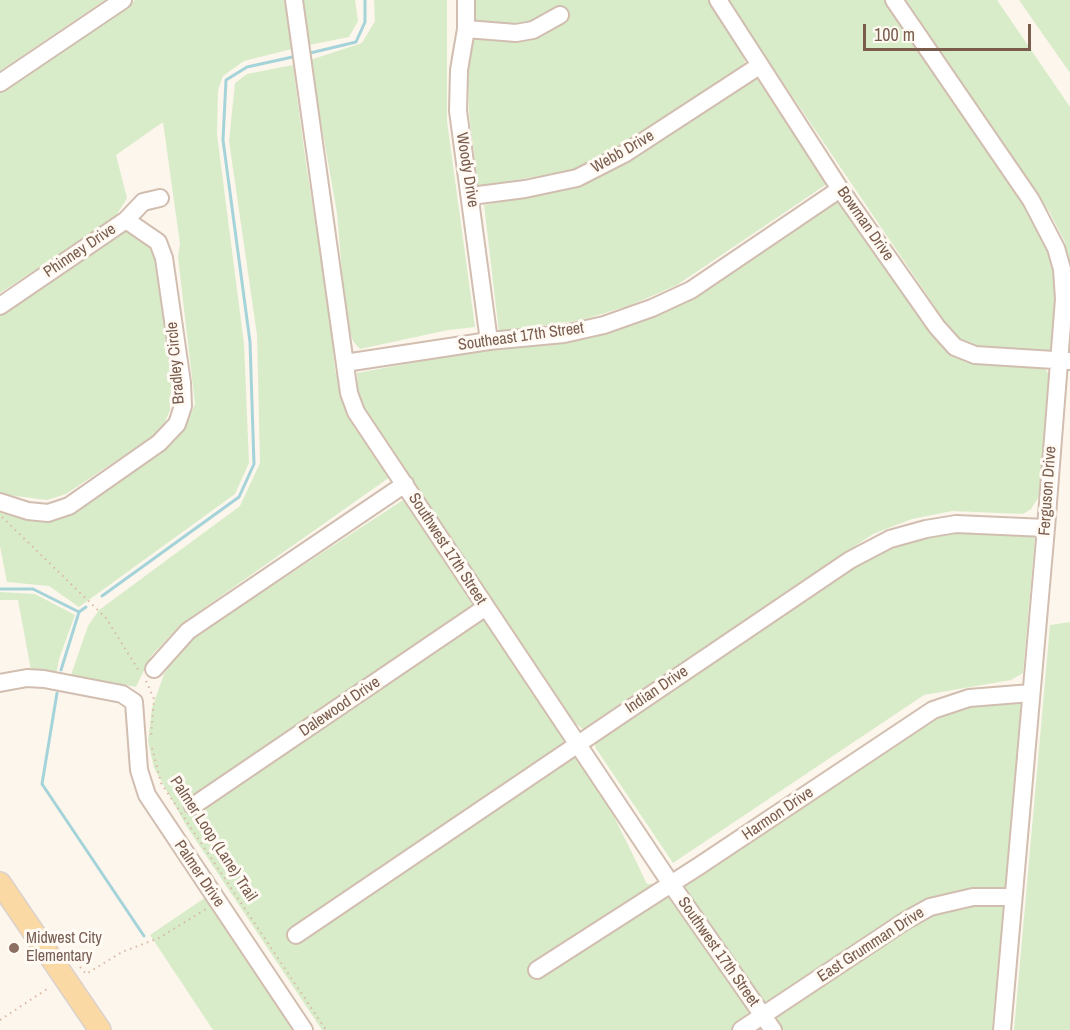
<!DOCTYPE html>
<html>
<head>
<meta charset="utf-8">
<style>
	body { margin:0 }
	#map { position:relative; width:1070px; height:1030px; overflow:hidden; background:#fdf6ec; font-family:"Archivo Narrow",sans-serif }
	canvas { display:block }
	.scale { position:absolute; left:863px; top:24px; width:168px; height:27px; box-sizing:border-box; border:3px solid #7a5c4d; border-top:0; padding-left:8px; font-size:18px; line-height:21px; white-space:nowrap; color:#7a5c4d; -webkit-text-stroke:4px #fffaf3; paint-order:stroke }
</style>
</head>
<body>
<div id="map">
<canvas width="1070" height="1030"></canvas>
<div class="scale">100 m</div>
</div>
<script>
const ctx = document.querySelector('canvas').getContext('2d');
ctx.lineJoin = 'round';
function fillPath(path, color) { ctx.fillStyle = color; ctx.fill(path, 'evenodd'); }
const poly = rows => new Path2D(rows.map(r => 'M' + r).join(''));
function trace(path, color, width, dash) { ctx.strokeStyle = color; ctx.lineWidth = width; ctx.lineCap = dash ? 'butt' : 'round'; ctx.setLineDash(dash || []); ctx.stroke(path); }
function drawText(font, color, halo, rows, align = 'center') {
  ctx.font = font + ' "Archivo Narrow",sans-serif'; ctx.lineWidth = 6; ctx.setLineDash([]); ctx.textBaseline = 'middle'; ctx.strokeStyle = halo; ctx.fillStyle = color; for (const [text, x, y, turn = 0] of rows) {
    ctx.save(); ctx.translate(x, y); ctx.rotate((+turn || 0) * Math.PI / 180); ctx.textAlign = isNaN(turn) ? turn : align; if (halo) ctx.strokeText(text, 0, 0); ctx.fillText(text, 0, 0); ctx.restore();
  }
}
const green = poly([
	[0,0,105,0,0,71],
	[135,0,287,0,292,49,244,61,223,76,218,90,217,134,244,344,249,463,235,494,79,607,49,586,7,582,0,546,0,512,33,519,165,445,186,425,195,404,178,257,180,244,163,122,116,155,127,198,114,219,0,293,0,92],
	[302,0,355,0,358,21,349,37,309,45],
	[374,0,447,0,447,121,475,327,448,330,360,349,353,341,346,322,337,213,310,60,362,43,375,21],
	[474,0,709,0,744,54,745,65,614,151,571,170,478,187,469,114,468,80],
	[727,0,888,0,1022,200,1043,235,1054,268,1056,302,1051,351,981,347,964,343,946,323],
	[906,0,997,0,1070,107,1070,330,1069,267,1065,242,1050,213],
	[1019,0,1070,0,1070,73],
	[293,65,306,164,330,314,335,370,343,396,390,477,180,625,151,656,136,687,71,675,88,626,99,610,240,506,260,463,257,335,229,141,235,83,247,74],
	[755,76,827,184,677,285,631,305,582,320,499,332,484,205,582,186,621,165],
	[831,201,840,202,942,344,1043,367,1048,373,1051,380,1041,493,1031,509,1023,514,952,511,912,519,873,534,583,729,573,722,385,442,358,397,357,373,464,353,568,341,599,333],
	[127,228,144,238,155,252,158,263,171,384,170,410,164,424,156,434,66,494,47,500,0,494,0,316],
	[403,500,611,810,647,884,683,884,942,714,962,707,1023,701,992,1030,322,1030,187,827,154,768,148,741,152,708,164,674,182,648,201,632],
	[965,531,1032,533,1035,538,1023,673,1011,680,924,695,673,863,595,747,597,737,844,572,888,548,940,533],
	[0,592,35,594,75,615,59,659,56,675,31,670,18,600,0,600],
	[1070,622,1070,1030,1014,1030,1050,625],
	[206,897,297,1030,213,1030,150,935]
]);
const stream = poly([
	[306,54,356,42,365,22,365,0],
	[0,589,33,589,79,612],
	[102,596,239,497,254,464,250,342,223,140,226,80,247,67,297,56],
	[61,670,79,612,86,607],
	[57,693,42,784,144,936]
]);
const path = poly([
	[2,517,106,618,139,671],
	[146,681,154,699,151,736],
	[152,748,161,783,326,1030],
	[80,967,86,974,122,952,159,938,206,909],
	[0,1020,50,987]
]);
const minor = poly([
	[294,0,349,393,356,412,671,884,773,1030],
	[466,0,466,29,459,70,458,111,489,341],
	[718,0,840,189,937,327,955,347,975,355,1070,361],
	[894,0,1031,200,1056,248,1062,269,1064,299,1046,528,1002,1030],
	[466,29,516,33,533,30,560,15],
	[0,83,123,0],
	[471,196,525,189,577,178,624,154,759,66],
	[0,306,126,220,143,202,160,198],
	[345,363,489,341,564,334,604,325,652,308,691,290,840,189],
	[0,502,28,511,48,513,69,506,159,443,177,424,183,406,182,383,164,258,158,242,126,220],
	[154,669,188,631,405,484],
	[0,683,27,678,44,679,122,694,134,702,139,770,147,795,304,1030],
	[193,806,486,607],
	[296,935,850,560,890,539,926,529,956,524,1046,528],
	[537,970,699,866,933,710,969,698,1031,693],
	[741,1030,905,921,930,907,973,897,1013,897]
]);
const major = poly([
	[0,883,100,1030]
]);
const markers = [
	[14,948,6,"#8d6e63"]
];
const streetNames = [
	["Webb Drive",623,152,-30],
	["Woody Drive",467,170,81],
	["Bowman Drive",865,224,55],
	["Phinney Drive",80,251,-34],
	["Southeast 17th Street",521,337,-8],
	["Bradley Circle",176,363,-95],
	["Ferguson Drive",1048,491,-86],
	["Southwest 17th Street",447,549,57],
	["Indian Drive",657,690,-34],
	["Dalewood Drive",340,707,-34],
	["Harmon Drive",778,814,-34],
	["Palmer Loop (Lane) Trail",213,839,57],
	["Palmer Drive",199,874,56],
	["East Grumman Drive",871,945,-33],
	["Southwest 17th Street",718,952,55]
];
const educationNames = [
	["Midwest City",26,939],
	["Elementary",26,957]
];
fillPath(green, '#d8ecc9');
trace(stream, '#a5d3da', 3);
trace(minor, '#d1beb0', 20);
trace(major, '#dad1cd', 24);
trace(path, '#d9b8a5', 2, [1.5, 4.5]);
trace(minor, '#fff', 16);
trace(major, '#fbd9a5', 21);
for (const [x, y, r, color] of markers) { const dot = new Path2D(); dot.arc(x, y, r, 0, 2 * Math.PI); ctx.fillStyle = color; ctx.fill(dot); trace(dot, '#fffaf3', 2); }
drawText('16px', '#7a5c4d', '#fffaf3', streetNames);
drawText('16px', '#785e54', '#fffaf3', educationNames, 'left');
</script>
</body>
</html>
